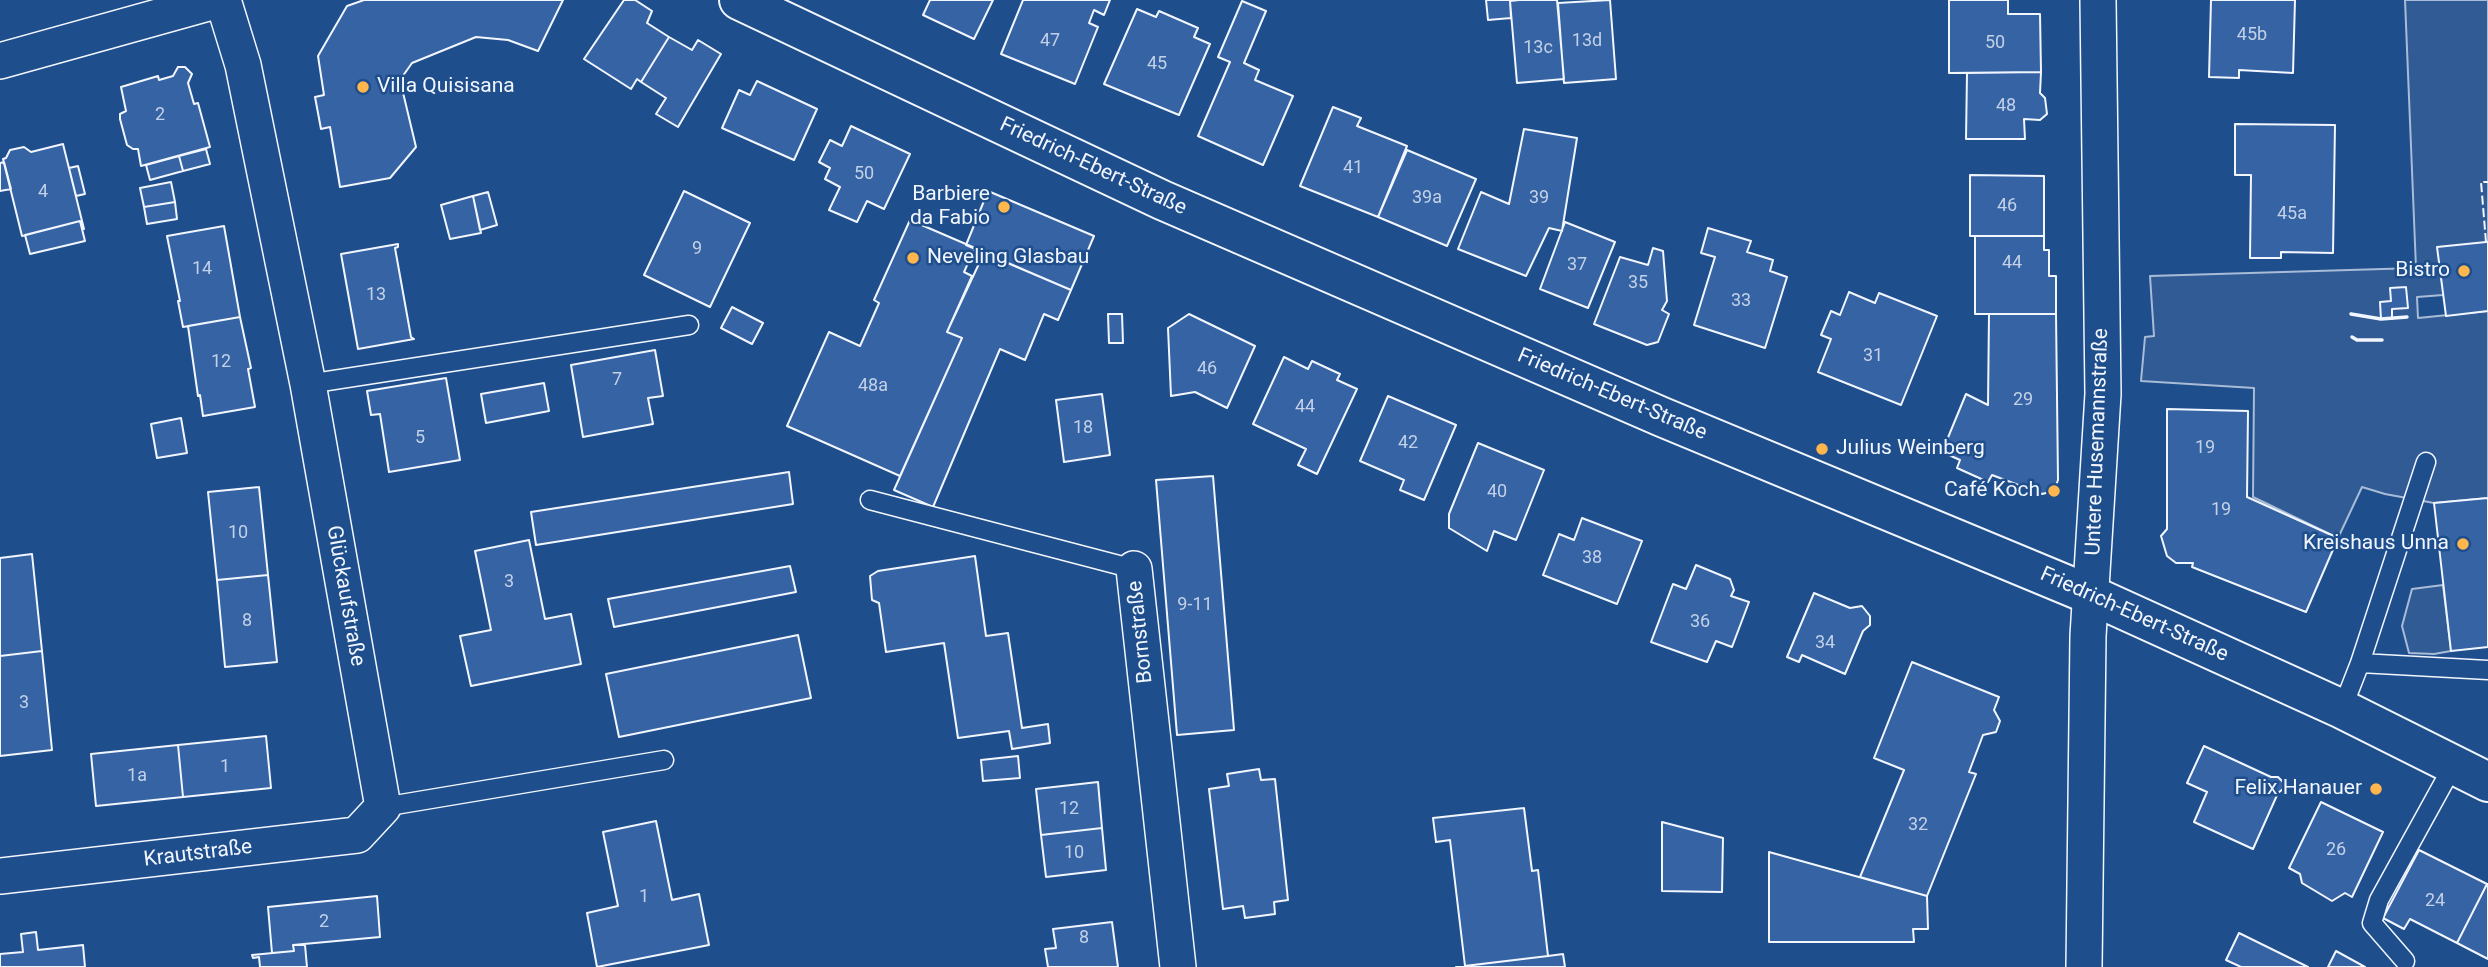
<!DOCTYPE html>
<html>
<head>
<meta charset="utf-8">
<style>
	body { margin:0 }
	canvas { display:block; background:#1f4e8c }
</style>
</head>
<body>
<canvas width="2488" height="967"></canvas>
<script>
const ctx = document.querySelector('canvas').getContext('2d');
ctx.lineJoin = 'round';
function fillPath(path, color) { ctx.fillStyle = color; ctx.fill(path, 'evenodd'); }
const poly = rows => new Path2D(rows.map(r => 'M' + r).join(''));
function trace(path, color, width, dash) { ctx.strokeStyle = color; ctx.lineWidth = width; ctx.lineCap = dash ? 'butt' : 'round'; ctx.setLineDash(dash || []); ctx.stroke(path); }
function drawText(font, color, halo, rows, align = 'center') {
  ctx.font = font + ' Roboto,sans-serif'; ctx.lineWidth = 5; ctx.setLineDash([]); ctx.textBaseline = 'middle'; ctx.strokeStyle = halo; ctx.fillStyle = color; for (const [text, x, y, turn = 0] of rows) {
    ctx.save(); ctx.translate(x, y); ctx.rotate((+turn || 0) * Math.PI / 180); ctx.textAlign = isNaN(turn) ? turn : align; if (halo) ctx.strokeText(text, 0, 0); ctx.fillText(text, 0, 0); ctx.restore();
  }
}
const built = poly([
	[2405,0,2488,0,2488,242,2443,295,2417,297,2418,318,2488,311,2488,498,2434,503,2385,494,2362,487,2338,538,2253,497,2254,388,2141,381,2145,337,2154,336,2150,276,2416,268,2405,0],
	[2443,585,2451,651,2434,654,2409,653,2402,626,2412,589,2443,585]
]);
const building = poly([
	[364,0,563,0,538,51,508,40,476,37,412,63,400,80,416,147,390,178,340,187,330,127,321,129,315,97,324,95,318,56,347,6,364,0],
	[624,0,635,0,652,11,647,23,669,37,641,82,637,79,631,89,584,59,624,0],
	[930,0,993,0,974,39,923,15,930,0],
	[1023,0,1110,0,1104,15,1094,10,1089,23,1098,27,1075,84,1001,54,1023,0],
	[1486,0,1519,0,1510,1,1511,18,1488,20,1486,0],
	[1519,0,1557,0,1564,79,1517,83,1510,1,1519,0],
	[1610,0,1616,79,1564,83,1558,3,1610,0],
	[1949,0,2008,0,2008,14,2040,14,2041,72,1949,73,1949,0],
	[2211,0,2295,0,2293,73,2239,70,2239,78,2209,77,2211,0],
	[1242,1,1266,11,1244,63,1259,70,1255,80,1293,96,1263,165,1198,136,1230,62,1218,57,1242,1],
	[1137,9,1156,17,1159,11,1198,28,1194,37,1210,44,1179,115,1104,84,1137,9],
	[669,37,692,50,698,40,721,54,678,127,656,114,666,98,641,82,669,37],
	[178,67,185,67,192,74,188,83,194,104,198,103,210,147,141,166,138,149,133,149,127,145,120,119,120,114,126,111,121,87,158,76,159,80,173,76,178,67],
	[2041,72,2040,93,2045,98,2047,114,2040,120,2024,119,2025,139,1966,139,1967,73,2041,72],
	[757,81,817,109,794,160,722,128,739,90,750,95,757,81],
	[1333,107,1361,118,1357,126,1407,146,1378,217,1300,186,1333,107],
	[2235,124,2335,125,2333,253,2281,252,2281,258,2250,258,2251,175,2235,175,2235,124],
	[851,126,910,154,884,209,867,201,857,222,829,210,840,187,825,179,830,168,819,162,830,140,842,146,851,126],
	[1524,129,1577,138,1562,231,1549,228,1526,276,1458,249,1481,192,1509,204,1524,129],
	[63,144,84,229,82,229,80,221,22,236,3,159,6,158,10,150,24,147,31,152,63,144],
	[206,149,210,164,183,171,179,156,206,149],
	[1407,150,1476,179,1447,246,1378,217,1407,150],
	[179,156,183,171,150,180,146,165,179,156],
	[4,162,11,189,0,191,0,163,4,162],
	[78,166,85,194,76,196,69,168,78,166],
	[1970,175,2044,176,2044,236,1970,236,1970,175],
	[171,182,175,202,144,207,140,188,171,182],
	[684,191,750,223,710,307,644,275,684,191],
	[988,191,1094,236,1071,290,966,245,988,191],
	[488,192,497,225,480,230,473,196,488,192],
	[473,196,481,233,450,239,441,205,473,196],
	[175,202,177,219,147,224,144,207,175,202],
	[910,220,975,248,964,272,972,276,947,332,962,338,900,476,787,426,829,332,860,346,879,303,874,300,910,220],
	[80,221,85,241,30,254,25,235,80,221],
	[1565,222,1615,242,1588,308,1540,289,1565,222],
	[224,226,240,317,183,327,178,301,180,301,167,236,224,226],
	[1708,228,1751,241,1747,252,1773,260,1770,271,1787,277,1765,348,1694,325,1715,257,1701,253,1708,228],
	[1975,236,2044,236,2044,250,2049,250,2049,276,2056,276,2056,314,1975,314,1975,236],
	[2486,242,2488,242,2488,311,2446,316,2437,247,2486,242],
	[398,244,398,247,395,248,411,337,414,339,358,349,341,254,398,244],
	[1653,248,1663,251,1667,301,1662,310,1669,314,1658,342,1647,345,1594,324,1620,257,1648,265,1653,248],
	[984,253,1071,290,1058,320,1044,314,1025,360,1000,349,933,507,894,490,962,338,947,332,984,253],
	[2406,287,2408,308,2392,309,2392,319,2381,319,2380,302,2391,301,2390,288,2406,287],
	[1849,292,1875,303,1879,293,1937,316,1901,405,1818,372,1831,339,1821,335,1831,311,1840,315,1849,292],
	[732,307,763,323,752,344,721,328,732,307],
	[1108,314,1122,314,1123,343,1109,343,1108,314],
	[1189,314,1255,346,1227,408,1195,392,1171,396,1168,328,1189,314],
	[1989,314,2056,314,2058,480,2054,491,2042,494,1992,475,1988,482,1957,468,1960,460,1942,452,1966,394,1988,405,1989,314],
	[240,317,251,368,248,369,255,407,203,416,200,395,198,396,188,326,240,317],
	[655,350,663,396,648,398,653,424,583,437,571,365,655,350],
	[1284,357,1308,369,1312,361,1340,374,1337,380,1357,389,1317,474,1298,465,1306,449,1253,424,1284,357],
	[446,378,460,460,389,472,380,414,371,415,367,391,446,378],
	[544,383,549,411,486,423,481,394,544,383],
	[1102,394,1110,455,1064,462,1056,400,1102,394],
	[1388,396,1456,425,1424,500,1400,490,1404,480,1360,461,1388,396],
	[2167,409,2248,411,2247,497,2338,538,2306,612,2192,567,2193,563,2176,563,2167,556,2161,536,2167,529,2167,409],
	[181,418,187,453,157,458,151,424,181,418],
	[1478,443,1544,470,1516,540,1494,531,1487,551,1449,528,1449,514,1478,443],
	[789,472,793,504,536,545,531,512,789,472],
	[1213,476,1234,730,1177,735,1156,480,1213,476],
	[259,487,268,575,217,580,208,492,259,487],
	[2488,498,2488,647,2451,651,2434,503,2488,498],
	[1582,518,1642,541,1617,604,1543,575,1559,534,1574,540,1582,518],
	[529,540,545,619,571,614,581,664,471,686,460,636,491,630,475,551,529,540],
	[32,554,42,651,0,656,0,558,32,554],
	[975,556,986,636,1008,633,1022,728,1048,724,1050,743,1012,749,1009,731,958,738,944,643,886,652,879,603,872,600,870,576,878,571,975,556],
	[1696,565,1730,579,1734,590,1731,596,1749,602,1732,647,1716,641,1707,662,1651,642,1673,584,1686,589,1696,565],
	[790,566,796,592,614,627,608,599,790,566],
	[268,575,277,662,225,667,217,580,268,575],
	[1814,593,1850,608,1862,606,1870,616,1870,625,1863,631,1845,674,1802,655,1799,662,1787,657,1814,593],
	[798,635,811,698,619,737,606,674,798,635],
	[42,651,52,750,0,756,0,656,42,651],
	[1912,662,1999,697,1994,710,2000,721,1996,732,1983,735,1969,772,1976,774,1927,896,1860,877,1904,770,1874,758,1912,662],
	[266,736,271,788,183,797,178,745,266,736],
	[178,745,183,797,96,806,91,754,178,745],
	[2204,746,2271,777,2278,777,2283,782,2283,789,2278,793,2253,849,2194,822,2207,792,2187,783,2204,746],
	[1018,756,1020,778,983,781,981,760,1018,756],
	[1259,769,1261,780,1275,779,1288,900,1274,902,1275,914,1245,918,1243,906,1223,909,1209,789,1229,786,1227,774,1259,769],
	[1098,782,1102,828,1041,835,1036,789,1098,782],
	[2321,802,2383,832,2352,897,2345,893,2332,901,2302,883,2300,874,2289,868,2321,802],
	[1524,808,1532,871,1538,870,1548,956,1465,966,1450,840,1436,842,1433,818,1524,808],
	[656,821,672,900,699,894,709,945,597,967,587,913,618,906,603,832,656,821],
	[1662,822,1723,838,1722,892,1662,891,1662,822],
	[1102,828,1106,870,1046,877,1041,835,1102,828],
	[2419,850,2487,884,2457,943,2410,919,2404,929,2383,918,2419,850],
	[1769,852,1927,896,1928,929,1913,929,1914,942,1769,942,1769,852],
	[2487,884,2488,884,2488,959,2457,943,2487,884],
	[377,896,380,937,293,945,294,951,272,953,268,907,377,896],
	[1112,922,1118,967,1048,967,1045,949,1056,948,1053,929,1112,922],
	[36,932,38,950,83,945,85,967,0,967,0,954,23,952,21,934,36,932],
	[2239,933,2308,967,2241,967,2226,960,2239,933],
	[293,945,305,945,307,967,260,967,259,957,253,958,252,955,294,951,293,945],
	[2336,951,2365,967,2328,967,2336,951],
	[1563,954,1565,967,1456,967,1548,956,1563,954]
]);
const service = poly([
	[308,384,689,325],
	[870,500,1134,569],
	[2360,663,2488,670],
	[2342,709,2360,663,2426,462],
	[383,807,664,760],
	[2405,961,2372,923,2379,900,2454,764]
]);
const minor = poly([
	[0,61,219,0],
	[1134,569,1178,967],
	[0,876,357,835,383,807,308,384,243,65,223,0],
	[2084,967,2088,636,2103,394,2098,0]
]);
const secondary = poly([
	[739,0,1162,200,1662,417,2091,595,2342,709,2488,782]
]);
const fence = poly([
	[2486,242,2481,182,2488,182]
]);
const wall = poly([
	[2351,314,2381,319,2407,317],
	[2352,337,2357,340,2382,340]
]);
const markers = [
	[363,87,7,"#ffb74d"],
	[1004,207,7,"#ffb74d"],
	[913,258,7,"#ffb74d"],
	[2464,271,7,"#ffb74d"],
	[1822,449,7,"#ffb74d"],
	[2054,491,7,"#ffb74d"],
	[2463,544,7,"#ffb74d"],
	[2376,789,7,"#ffb74d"]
];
const numberNames = [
	["45b",2252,35],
	["47",1050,41],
	["13d",1587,41],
	["50",1995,43],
	["13c",1538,48],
	["45",1157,64],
	["48",2006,106],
	["2",160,115],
	["41",1353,168],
	["50",864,174],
	["4",43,192],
	["39a",1427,198],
	["39",1539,198],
	["46",2007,206],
	["45a",2292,214],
	["9",697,249],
	["44",2012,263],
	["37",1577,265],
	["14",202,269],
	["35",1638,283],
	["13",376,295],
	["33",1741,301],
	["31",1873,356],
	["12",221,362],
	["46",1207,369],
	["7",617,380],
	["48a",873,386],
	["29",2023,400],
	["44",1305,407],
	["18",1083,428],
	["5",420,438],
	["42",1408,443],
	["19",2205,448],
	["40",1497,492],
	["19",2221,510],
	["10",238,533],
	["38",1592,558],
	["3",509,582],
	["9-11",1195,605],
	["8",247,621],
	["36",1700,622],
	["34",1825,643],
	["3",24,703],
	["1",225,767],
	["1a",137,776],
	["12",1069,809],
	["32",1918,825],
	["26",2336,850],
	["10",1074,853],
	["1",644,897],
	["24",2435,901],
	["2",324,922],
	["8",1084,938]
];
const poiNames = [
	["Villa Quisisana",377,87,"left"],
	["Barbiere",990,195],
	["da Fabio",990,219],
	["Neveling Glasbau",927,258,"left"],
	["Bistro",2450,271],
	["Julius Weinberg",1836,449,"left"],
	["Café Koch",2040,491],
	["Kreishaus Unna",2449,544],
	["Felix Hanauer",2362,789]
];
const streetNames = [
	["Friedrich-Ebert-Straße",1093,167,25],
	["Friedrich-Ebert-Straße",1612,395,23],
	["Untere Husemannstraße",2098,442,-88],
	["Glückaufstraße",345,596,80],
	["Friedrich-Ebert-Straße",2134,615,24],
	["Bornstraße",1141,632,-96],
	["Krautstraße",198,854,-7]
];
fillPath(built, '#305b95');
trace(built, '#a8bbd7', 2);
fillPath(building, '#3563a3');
trace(building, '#f2f6ff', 2);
trace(service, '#f2f6ff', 21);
trace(minor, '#f2f6ff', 38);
trace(secondary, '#f2f6ff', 42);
trace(service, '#1f4e8c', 18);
trace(minor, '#1f4e8c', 35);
trace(secondary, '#1f4e8c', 38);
trace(fence, '#f2f6ff', 2, [9, 3.5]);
trace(wall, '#f2f6ff', 3.5);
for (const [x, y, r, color] of markers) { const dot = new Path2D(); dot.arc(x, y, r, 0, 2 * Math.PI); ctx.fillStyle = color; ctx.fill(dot); trace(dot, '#1f4e8c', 2.5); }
drawText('18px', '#c3d1e8', null, numberNames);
drawText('21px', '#f2f6ff', '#1f4e8c', poiNames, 'right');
drawText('21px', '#f2f6ff', '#1f4e8c', streetNames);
</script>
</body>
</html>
